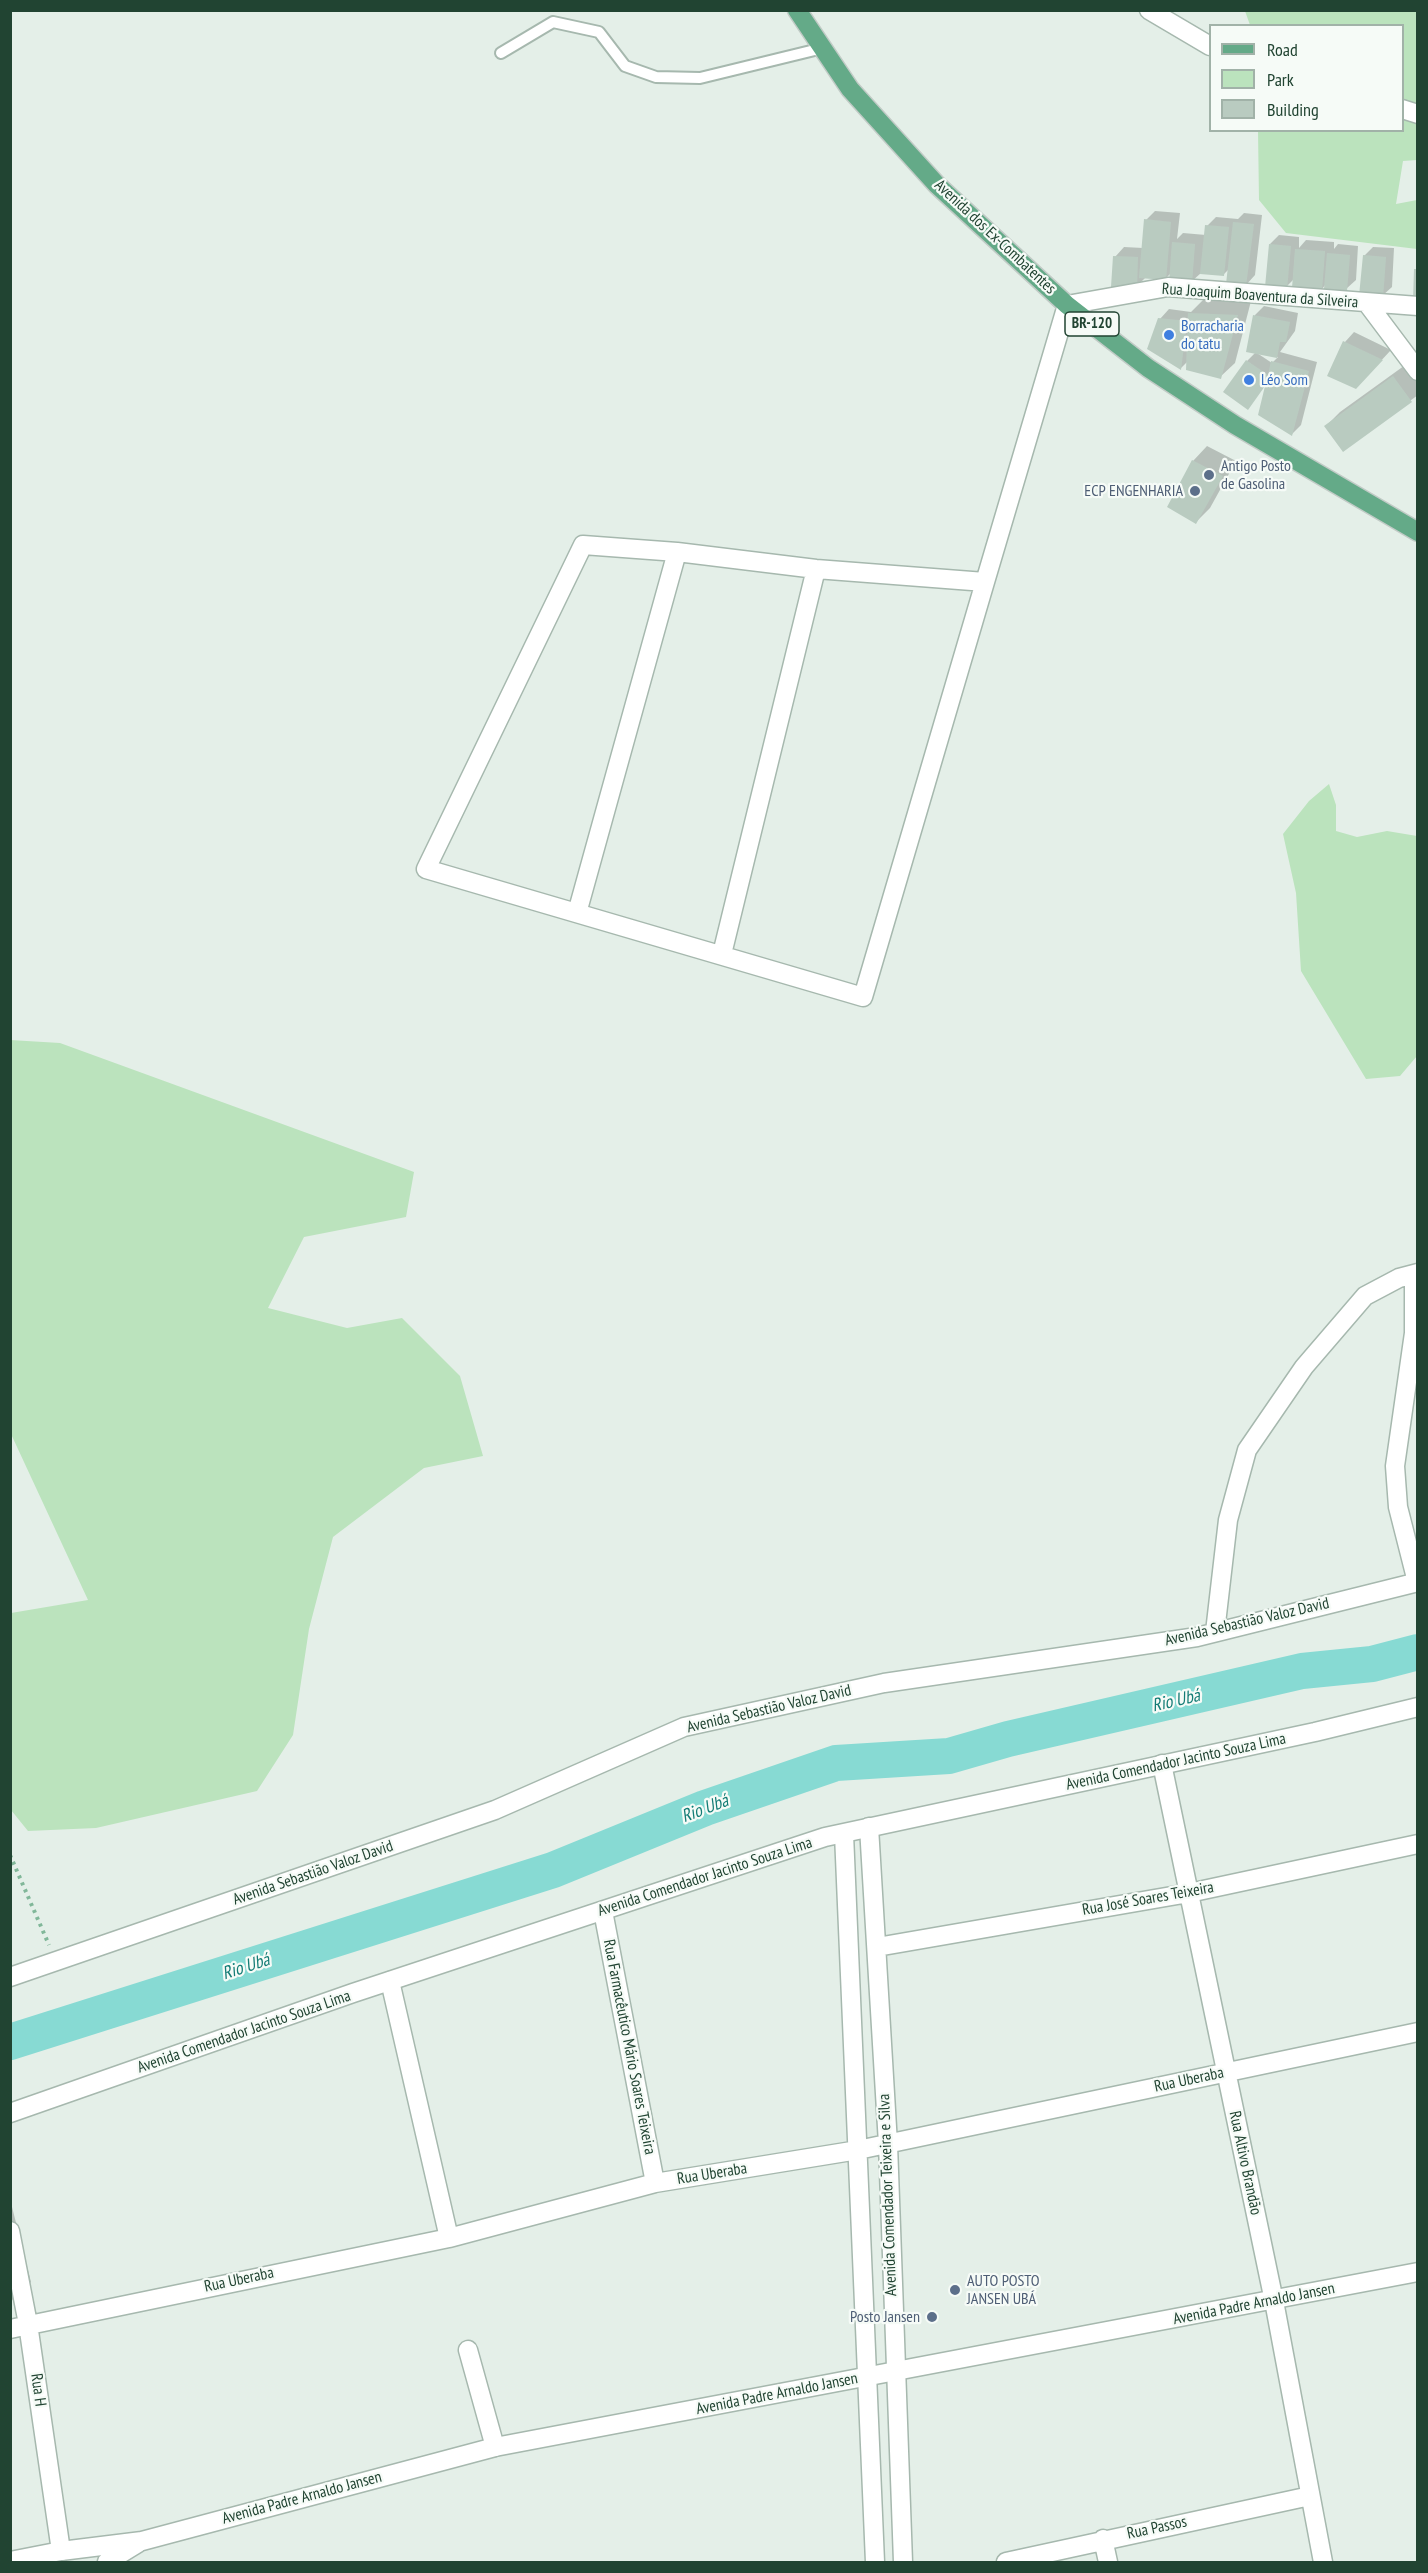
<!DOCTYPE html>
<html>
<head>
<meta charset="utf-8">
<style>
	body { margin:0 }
	#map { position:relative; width:1428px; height:2573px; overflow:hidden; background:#e4efe8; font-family:"PT Sans Narrow",sans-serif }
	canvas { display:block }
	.frame { position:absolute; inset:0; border:12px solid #214432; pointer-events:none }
	.legend { position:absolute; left:1209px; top:24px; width:195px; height:108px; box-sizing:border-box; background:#f6fbf7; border:2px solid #a1b2a8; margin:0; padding:8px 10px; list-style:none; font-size:18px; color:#214432 }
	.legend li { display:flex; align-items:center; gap:12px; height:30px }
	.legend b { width:30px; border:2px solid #a1b2a8 }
</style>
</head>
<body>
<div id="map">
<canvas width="1428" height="2573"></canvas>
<div class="frame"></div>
<ul class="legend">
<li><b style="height:8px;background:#64aa88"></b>Road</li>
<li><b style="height:16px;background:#bbe3bd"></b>Park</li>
<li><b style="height:16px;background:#b9cbc0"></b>Building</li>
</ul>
</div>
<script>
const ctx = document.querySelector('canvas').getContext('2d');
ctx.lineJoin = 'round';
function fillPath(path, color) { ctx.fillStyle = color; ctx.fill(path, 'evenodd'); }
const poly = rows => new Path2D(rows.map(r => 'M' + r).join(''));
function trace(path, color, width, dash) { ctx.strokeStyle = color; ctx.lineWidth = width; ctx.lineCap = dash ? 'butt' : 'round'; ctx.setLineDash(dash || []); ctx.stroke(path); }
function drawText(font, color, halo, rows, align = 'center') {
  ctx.font = font + ' "PT Sans Narrow",sans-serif'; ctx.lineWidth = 4.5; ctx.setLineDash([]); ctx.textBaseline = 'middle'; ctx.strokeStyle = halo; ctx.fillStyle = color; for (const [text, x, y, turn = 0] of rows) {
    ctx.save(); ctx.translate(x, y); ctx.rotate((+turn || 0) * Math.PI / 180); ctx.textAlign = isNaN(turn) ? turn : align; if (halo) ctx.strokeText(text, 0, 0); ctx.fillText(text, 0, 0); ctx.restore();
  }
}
const green = poly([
	[1245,11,1417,11,1417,160,1403,161,1396,204,1417,200,1417,249,1286,233,1259,200,1258,131,1402,130,1402,26,1250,25],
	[1329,784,1336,805,1336,831,1357,837,1387,831,1417,836,1417,1056,1400,1076,1366,1079,1301,971,1296,893,1283,834,1309,801],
	[10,1040,60,1043,414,1172,406,1217,304,1237,268,1308,347,1328,402,1318,460,1376,483,1456,424,1468,333,1537,309,1629,293,1735,257,1791,96,1828,28,1831,11,1810,11,1613,88,1600,11,1434]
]);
const shadow = poly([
	[1155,211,1180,213,1177,239,1183,233,1206,235,1207,226,1216,217,1238,219,1244,213,1262,215,1255,275,1246,285,1229,269,1223,275,1201,273,1191,282,1171,273,1165,279,1146,277,1136,287,1115,257,1124,247,1143,248,1146,220],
	[1279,235,1299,237,1299,248,1306,240,1334,242,1334,249,1338,244,1358,246,1356,280,1346,289,1326,284,1322,289,1294,279,1286,287,1270,244],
	[1373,247,1394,248,1392,287,1382,296,1364,256],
	[1203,300,1251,301,1235,363,1220,377,1188,361,1181,368,1160,319,1169,309,1191,312],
	[1264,306,1298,313,1295,331,1280,352,1317,362,1301,425,1292,434,1268,379,1248,408,1247,361,1256,352,1248,351,1255,315],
	[1257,353,1278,357,1272,363],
	[1354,332,1391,350,1365,378,1329,375,1345,342],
	[1408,363,1418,375,1418,395,1343,450,1326,426,1340,412],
	[1207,446,1236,461,1210,508,1196,522,1193,461],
	[10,2199,31,2282,10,2302]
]);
const river = poly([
	[10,2042,553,1870,705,1808,836,1763,949,1756,1008,1739,1302,1671,1372,1664,1418,1652]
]);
const building = poly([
	[1144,219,1171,222,1166,280,1139,278],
	[1233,222,1254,224,1246,286,1226,284],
	[1205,225,1229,227,1224,276,1200,274],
	[1172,242,1195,244,1192,283,1169,282],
	[1269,244,1291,246,1287,289,1265,287],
	[1295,249,1325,251,1322,290,1292,288],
	[1327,253,1350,255,1347,291,1324,289],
	[1363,255,1386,257,1383,298,1359,296],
	[1113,256,1138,257,1137,288,1111,287],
	[1414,269,1418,269,1418,301,1413,301],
	[1188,313,1238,315,1221,379,1186,370],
	[1253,315,1290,322,1286,342,1280,342,1277,358,1246,352],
	[1158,318,1187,321,1181,370,1147,349],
	[1343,341,1383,360,1356,389,1327,376],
	[1246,360,1268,375,1271,361,1309,371,1292,436,1258,415,1265,386,1248,410,1223,392],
	[1393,376,1412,402,1343,452,1324,426],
	[1192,460,1223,476,1196,524,1167,507]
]);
const path = poly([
	[10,1855,49,1945]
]);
const service = poly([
	[501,53,553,22,599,32,625,66,656,77,700,78,823,48]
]);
const minor = poly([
	[1149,10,1210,46],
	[1402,109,1418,114],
	[1367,303,1418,371],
	[985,582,816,569,677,552,583,545,426,869,863,997,985,582,1067,305,1168,287,1418,306],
	[577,913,677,552],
	[722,954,816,569],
	[1414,1274,1414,1333,1395,1466,1398,1507,1417,1582],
	[1215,1632,1228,1520,1247,1450,1304,1367,1365,1296,1399,1278,1418,1273],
	[1162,1764,1274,2301,1323,2562],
	[869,1827,888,2144,903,2562],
	[844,1834,875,2562],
	[603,1911,655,2183],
	[877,1947,1189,1893,1418,1844],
	[10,1977,495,1810,684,1727,884,1683,1197,1637,1418,1582],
	[390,1981,449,2238],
	[10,2231,28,2324,61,2551],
	[10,2329,449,2238,655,2183,858,2150,1418,2032],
	[468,2350,495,2447],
	[1103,2539,1108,2562],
	[1006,2562,1310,2496]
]);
const tertiary = poly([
	[10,2113,353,1993,825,1837,1315,1732,1418,1707],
	[10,2561,61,2551,142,2541,495,2447,1418,2272],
	[107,2562,138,2543]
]);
const primary = poly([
	[797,10,850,89,937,185,1067,305,1148,368,1235,425,1418,532]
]);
const markers = [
	[1169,335,6,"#3f7fe0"],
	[1249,380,6,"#3f7fe0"],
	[1209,475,6,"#5c6f8a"],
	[1195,491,6,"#5c6f8a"],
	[955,2290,6,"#5c6f8a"],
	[932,2317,6,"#5c6f8a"]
];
const shields = [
	[1092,324,54]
];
const shieldNames = [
	["BR-120",1092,324]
];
const streetNames = [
	["Avenida dos Ex-Combatentes",995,237,43],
	["Rua Joaquim Boaventura da Silveira",1260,296,4],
	["Avenida Sebastião Valoz David",1247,1622,-13],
	["Avenida Sebastião Valoz David",769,1709,-13],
	["Avenida Comendador Jacinto Souza Lima",1176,1762,-12],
	["Avenida Sebastião Valoz David",313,1873,-19],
	["Avenida Comendador Jacinto Souza Lima",705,1877,-18],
	["Rua José Soares Teixeira",1148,1899,-10],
	["Avenida Comendador Jacinto Souza Lima",244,2032,-19],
	["Rua Farmacêutico Mário Soares Teixeira",629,2047,79],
	["Rua Uberaba",1189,2080,-12],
	["Rua Altivo Brandão",1245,2163,78],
	["Rua Uberaba",712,2174,-9],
	["Avenida Comendador Teixeira e Silva",888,2195,-92],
	["Rua Uberaba",239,2280,-12],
	["Avenida Padre Arnaldo Jansen",1254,2304,-11],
	["Rua H",38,2390,82],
	["Avenida Padre Arnaldo Jansen",777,2394,-11],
	["Avenida Padre Arnaldo Jansen",302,2498,-15],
	["Rua Passos",1157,2528,-12]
];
const shopNames = [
	["Borracharia",1181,326],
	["do tatu",1181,344],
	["Léo Som",1261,380]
];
const serviceNames = [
	["Antigo Posto",1221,466],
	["de Gasolina",1221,484],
	["ECP ENGENHARIA",1183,491,"right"],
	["AUTO POSTO",967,2281],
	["JANSEN UBÁ",967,2299],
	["Posto Jansen",920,2317,"right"]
];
const waterNames = [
	["Rio Ubá",1176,1701,-13],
	["Rio Ubá",705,1809,-21],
	["Rio Ubá",246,1967,-18]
];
fillPath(green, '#bbe3bd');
fillPath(shadow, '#0003');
trace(river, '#87dad3', 36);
fillPath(building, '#b9cbc0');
trace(service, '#a6b8ae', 14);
trace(minor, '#a6b8ae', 21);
trace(tertiary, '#a6b8ae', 21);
trace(primary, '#c1cbc6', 21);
trace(path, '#81b799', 4, [3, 4.5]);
trace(service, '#fff', 10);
trace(minor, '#fff', 18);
trace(tertiary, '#fff', 18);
trace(primary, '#64aa88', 18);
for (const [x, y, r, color] of markers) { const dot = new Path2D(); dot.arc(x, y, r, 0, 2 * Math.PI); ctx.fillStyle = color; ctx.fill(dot); trace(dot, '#f6fbf7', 2); }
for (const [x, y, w] of shields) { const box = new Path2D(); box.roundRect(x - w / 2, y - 12, w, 24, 4.5); ctx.fillStyle = '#f6fbf7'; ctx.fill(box); trace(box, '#214432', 1.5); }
drawText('bold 15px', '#214432', null, shieldNames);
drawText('16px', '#214432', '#f6fbf7', streetNames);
drawText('16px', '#366cbe', '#f6fbf7', shopNames, 'left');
drawText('16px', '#4e5e75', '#f6fbf7', serviceNames, 'left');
drawText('italic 18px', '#137c75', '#f6fbf7', waterNames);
</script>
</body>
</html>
